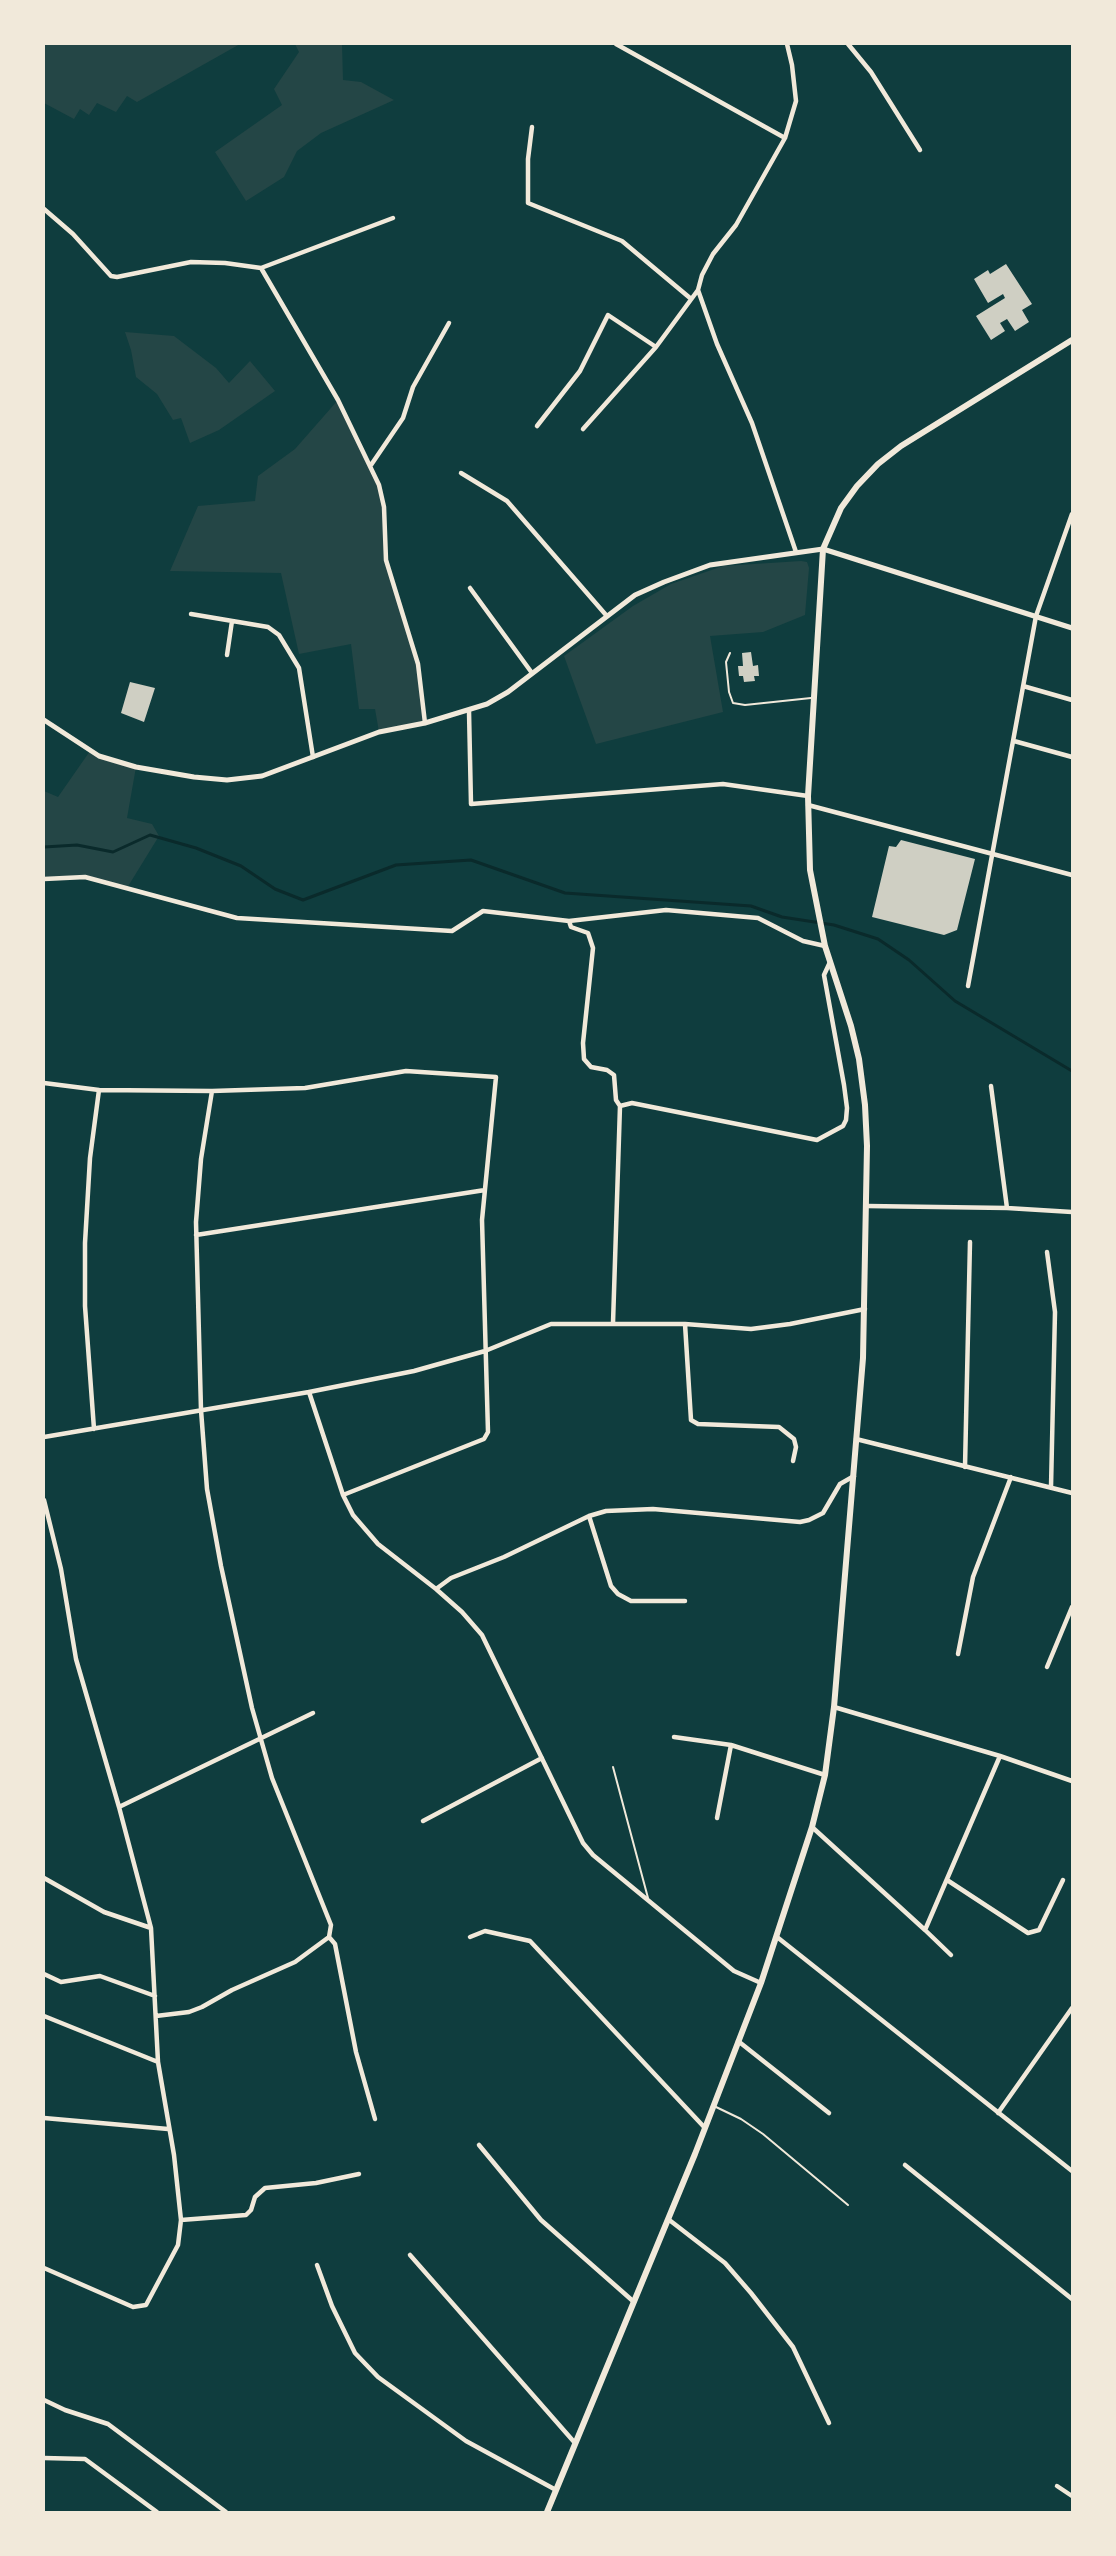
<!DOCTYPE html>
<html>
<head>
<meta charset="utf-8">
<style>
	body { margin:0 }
	#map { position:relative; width:1116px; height:2556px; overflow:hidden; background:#0f3d3e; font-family:Arial,sans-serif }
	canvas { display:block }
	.frame { position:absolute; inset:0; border:45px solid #f1e9da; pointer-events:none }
</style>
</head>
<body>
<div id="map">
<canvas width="1116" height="2556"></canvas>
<div class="frame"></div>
</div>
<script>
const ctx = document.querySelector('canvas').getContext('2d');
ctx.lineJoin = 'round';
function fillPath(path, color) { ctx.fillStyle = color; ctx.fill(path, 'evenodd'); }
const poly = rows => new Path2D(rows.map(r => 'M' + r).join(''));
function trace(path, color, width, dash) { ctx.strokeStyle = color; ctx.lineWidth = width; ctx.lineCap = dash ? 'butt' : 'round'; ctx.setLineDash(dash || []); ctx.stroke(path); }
const green = poly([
	[44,44,240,44,137,102,127,96,116,112,97,103,89,115,80,109,74,119,44,103],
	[295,44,342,44,343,80,361,82,394,100,321,133,297,151,284,177,246,201,215,152,282,105,274,89,299,52],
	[125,332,174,336,216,368,229,383,250,361,275,391,219,430,190,443,181,418,173,420,157,394,136,377,131,350],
	[338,400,371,465,384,507,386,560,418,664,425,723,379,732,375,709,359,709,351,644,299,654,281,573,170,571,198,506,255,501,258,476,295,449],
	[801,561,807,562,809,568,805,615,763,632,710,636,723,712,596,744,564,656,633,606,671,584,723,566],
	[90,751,136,767,127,818,152,824,159,836,127,888,85,877,44,879,44,791,58,797]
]);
const stream = poly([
	[44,847,77,845,113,852,150,835,196,848,241,866,275,889,303,900,396,865,471,860,565,893,751,906,782,917,834,925,878,939,909,960,955,1001,1072,1071]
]);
const building = poly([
	[1006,264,1032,304,1022,310,1029,322,1015,331,1007,319,1000,323,1005,331,991,340,976,316,1005,298,1003,294,988,303,974,279,988,270,990,274],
	[751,652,753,666,758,665,759,676,754,676,755,681,744,682,743,676,739,676,738,666,743,666,742,653],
	[130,682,155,688,144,722,121,713],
	[901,840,975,859,957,930,944,935,872,917,889,846,896,847]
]);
const service = poly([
	[730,653,726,662,729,692,733,703,745,705,811,698],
	[613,1767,648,1898],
	[716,2107,741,2119,763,2134,848,2205]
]);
const minor = poly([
	[616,44,785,138],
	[787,44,792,65,796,101,785,138,736,225,713,254,702,275,698,290,717,344,752,423,796,552],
	[848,44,871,72,920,150],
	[532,127,528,159,528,203,622,241,690,298],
	[44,209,73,234,111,276,117,277,191,262,225,263,261,268,393,218],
	[261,268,338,400,379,485,384,507,386,560,418,664,425,723],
	[537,426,580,371,608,315,656,347],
	[583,429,656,347,698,290],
	[371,465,403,418,413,387,449,323],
	[461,473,507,501,606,615],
	[470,588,532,673],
	[191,614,268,627,279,635,299,668,313,757],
	[227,655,232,621],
	[1023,686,1072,700],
	[469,711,471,804,723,784,808,796],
	[1014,741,1072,757],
	[808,805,1072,875],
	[44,879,85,877,237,918,452,931,483,911,569,921,666,910,758,918,803,941,825,946],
	[569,921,571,927,588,933,593,948,583,1043,584,1059,591,1067,607,1070,614,1075,616,1100,620,1106],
	[968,986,1036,616,1072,514],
	[44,1083,99,1090,212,1091,305,1088,406,1071,496,1077,482,1220,488,1432,484,1439,343,1495],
	[991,1086,1007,1208],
	[212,1091,201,1159,196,1222,201,1410,207,1489,221,1566,252,1708,272,1778,331,1925,329,1937],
	[620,1106,632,1103,817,1140,843,1126,846,1120,847,1108,844,1085,824,975,830,962],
	[867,1206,1007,1208,1072,1212],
	[196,1235,485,1190],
	[1047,1252,1055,1312,1051,1487],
	[613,1323,620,1106],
	[685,1324,691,1420,698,1424,779,1427,794,1439,796,1447,793,1461],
	[309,1392,343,1495,353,1515,378,1544,436,1589,462,1612,482,1635,583,1843,593,1855,734,1971,761,1983],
	[94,1429,85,1306,85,1243,90,1158,99,1090],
	[44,1437,309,1392,414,1371,485,1351,551,1324,685,1324,751,1329,790,1324,865,1309],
	[856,1439,1072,1493],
	[965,1467,970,1242],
	[44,1500,61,1569,76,1659,119,1807,151,1928],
	[589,1516,611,1586,618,1594,631,1601,685,1601],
	[436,1589,451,1578,504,1557,589,1516,606,1511,653,1509,800,1522,809,1520,823,1513,840,1484,854,1476],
	[958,1654,973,1577,1011,1477],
	[1047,1667,1072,1607],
	[834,1707,1000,1756,1072,1781],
	[674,1737,731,1745,825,1775],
	[119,1807,313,1713],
	[717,1818,731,1745],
	[423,1821,542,1758],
	[812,1827,925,1930,1000,1756],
	[44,1878,104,1912,151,1928,158,2062,174,2155,181,2220,178,2245,146,2305,133,2307,44,2268],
	[947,1880,1028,1933,1039,1930,1063,1880],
	[925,1930,951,1955],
	[329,1937,335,1944,356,2052,375,2119],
	[470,1937,485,1931,530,1941,705,2128],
	[777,1937,1072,2171],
	[44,1974,61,1982,100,1976,155,1996],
	[44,2016,158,2062],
	[156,2016,189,2012,202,2007,232,1990,295,1962,329,1937],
	[738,2041,829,2113],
	[998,2113,1072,2008],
	[44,2118,168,2129],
	[479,2145,541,2220,634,2302],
	[905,2165,1072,2299],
	[668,2219,725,2263,751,2293,793,2347,829,2423],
	[181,2220,246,2215,251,2210,255,2197,265,2188,316,2183,359,2174],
	[410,2255,575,2443],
	[317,2265,332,2306,355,2353,378,2377,466,2441,556,2490],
	[44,2400,65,2410,108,2424,226,2512],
	[44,2458,85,2459,157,2512],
	[1057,2486,1072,2496]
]);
const tertiary = poly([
	[44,720,99,756,136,767,194,777,227,780,262,776,379,732,425,723,487,704,508,692,635,595,664,582,710,565,823,549,1072,628]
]);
const secondary = poly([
	[547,2512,695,2154,761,1983,812,1827,825,1775,834,1707,863,1358,867,1146,865,1105,859,1059,851,1026,825,946,810,870,808,796,823,549,841,508,857,486,878,464,901,446,1072,340]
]);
fillPath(green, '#244646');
trace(stream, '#0a2a2b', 3);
fillPath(building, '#cfcfc3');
trace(service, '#f1e9da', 2);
trace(minor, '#f1e9da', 4.5);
trace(tertiary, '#f1e9da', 5);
trace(secondary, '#f1e9da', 6);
</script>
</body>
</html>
